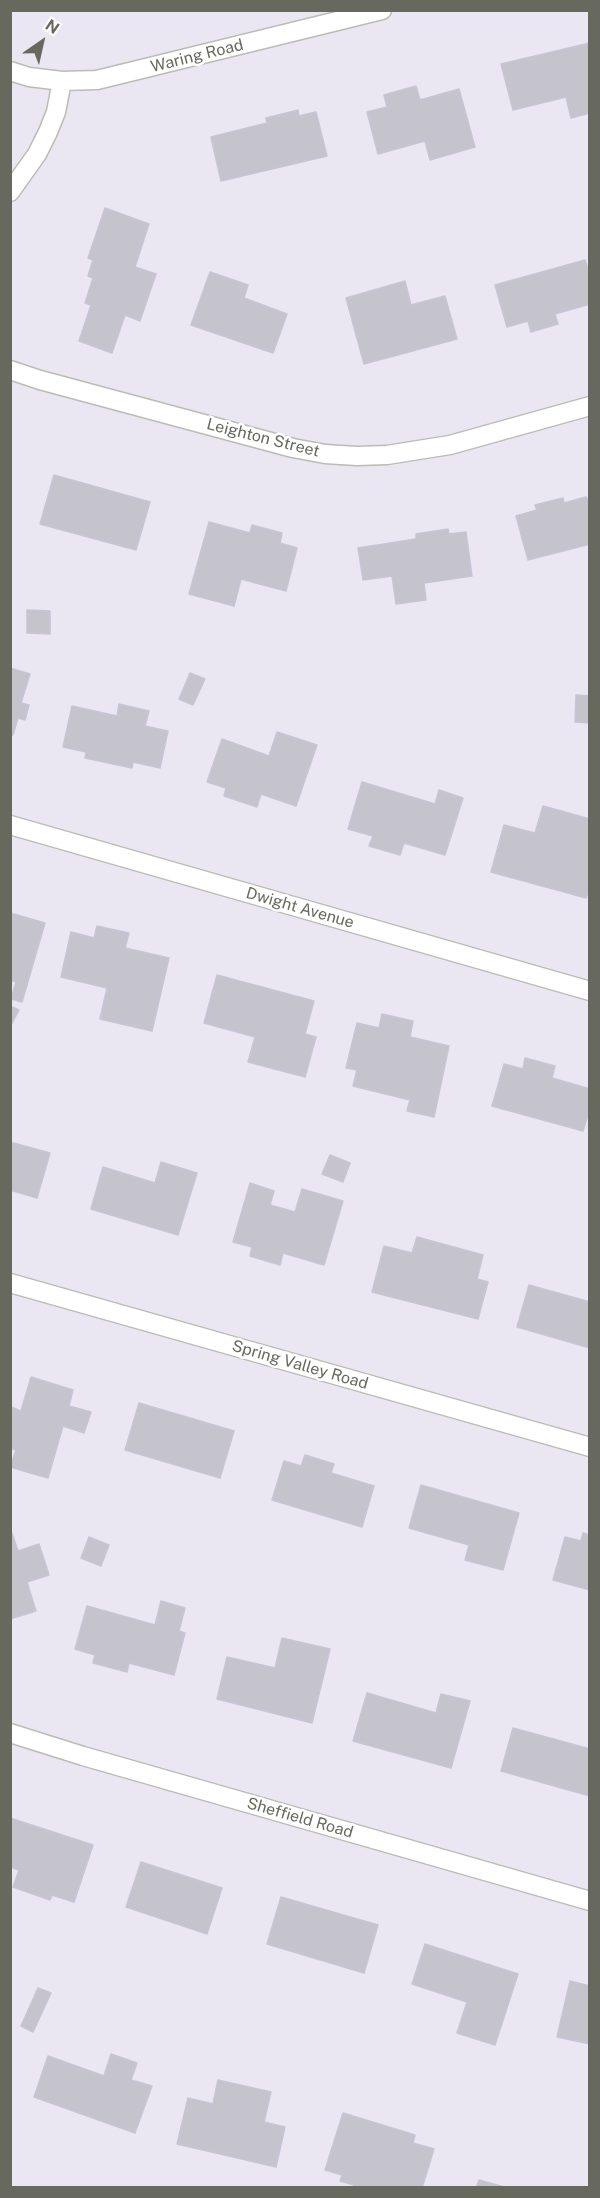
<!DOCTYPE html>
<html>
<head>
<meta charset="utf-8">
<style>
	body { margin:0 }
	#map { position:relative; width:600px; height:2198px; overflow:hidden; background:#eae7f2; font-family:"Public Sans",sans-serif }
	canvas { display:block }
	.frame { position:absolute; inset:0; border:12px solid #68695e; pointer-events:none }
	.north { position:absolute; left:12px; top:12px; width:60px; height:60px; -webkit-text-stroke:4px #fff; paint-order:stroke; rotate:34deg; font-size:16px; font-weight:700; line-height:24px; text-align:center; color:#68695e }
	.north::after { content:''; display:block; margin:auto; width:21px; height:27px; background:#68695e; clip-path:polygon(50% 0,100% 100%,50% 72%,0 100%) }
</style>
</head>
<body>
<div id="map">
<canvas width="600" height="2198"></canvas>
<div class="frame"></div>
<div class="north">N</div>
</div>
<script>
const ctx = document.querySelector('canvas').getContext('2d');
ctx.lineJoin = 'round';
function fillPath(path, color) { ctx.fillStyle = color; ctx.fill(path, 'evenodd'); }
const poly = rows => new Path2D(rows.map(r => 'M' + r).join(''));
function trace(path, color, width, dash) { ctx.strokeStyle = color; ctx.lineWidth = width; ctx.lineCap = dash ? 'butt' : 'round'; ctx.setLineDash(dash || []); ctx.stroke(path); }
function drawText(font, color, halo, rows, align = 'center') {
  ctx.font = font + ' "Public Sans",sans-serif'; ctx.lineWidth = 5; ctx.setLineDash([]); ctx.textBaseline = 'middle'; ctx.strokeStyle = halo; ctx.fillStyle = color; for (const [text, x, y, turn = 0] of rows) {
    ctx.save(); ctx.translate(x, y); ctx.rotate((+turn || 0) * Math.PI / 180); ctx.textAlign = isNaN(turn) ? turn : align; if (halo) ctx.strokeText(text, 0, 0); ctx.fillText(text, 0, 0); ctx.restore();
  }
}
const building = poly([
	[590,43,590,113,571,118,566,97,513,110,501,64,590,43],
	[416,86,420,100,459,89,475,147,430,160,425,141,378,154,367,112,387,107,384,95,416,86],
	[298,110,299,116,316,112,327,156,221,181,211,137,267,123,266,118,298,110],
	[105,208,149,224,135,267,156,274,140,321,125,315,112,353,79,341,91,305,85,303,93,278,88,276,93,260,88,258,105,208],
	[585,260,590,276,590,304,555,314,558,324,531,332,528,321,507,327,495,285,585,260],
	[210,272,248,285,244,298,287,314,273,353,191,325,210,272],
	[405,281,411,305,445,296,457,339,364,364,346,298,405,281],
	[54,475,150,502,136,550,40,524,54,475],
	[586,497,590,502,590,544,528,560,516,516,537,510,535,505,563,498,564,503,586,497],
	[209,522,250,533,252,525,282,533,280,543,297,548,286,591,241,579,234,606,189,594,209,522],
	[448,529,449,534,466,532,472,576,424,583,426,600,396,604,392,576,363,580,358,548,416,539,416,534,448,529],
	[27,610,50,611,50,634,27,633,27,610],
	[10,668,30,674,21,703,29,705,25,720,18,718,13,735,10,734,10,668],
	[190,673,205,679,193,705,179,699,190,673],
	[576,695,590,696,590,723,575,722,576,695],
	[119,704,149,711,145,726,168,731,160,768,133,762,132,768,85,758,86,752,63,747,72,706,117,716,119,704],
	[277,732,317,745,296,806,261,794,257,807,224,796,226,788,207,782,222,739,269,756,277,732],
	[362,782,435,804,439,790,463,798,445,855,404,843,400,855,369,846,373,836,348,829,362,782],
	[543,806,590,819,590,887,586,898,491,872,504,825,535,833,543,806],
	[10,913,45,923,22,1002,11,999,16,982,10,980,10,913],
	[97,926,129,933,125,948,169,958,152,1031,100,1019,107,988,61,977,71,932,94,938,97,926],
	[217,975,314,1001,305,1034,316,1037,305,1077,248,1062,255,1037,204,1023,217,975],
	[10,1006,19,1010,10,1027,10,1006],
	[382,1014,413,1021,410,1037,449,1046,434,1117,407,1111,410,1100,353,1086,357,1070,346,1068,357,1023,379,1028,382,1014],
	[525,1058,555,1066,552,1078,590,1089,590,1108,583,1131,492,1106,504,1064,523,1069,525,1058],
	[10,1142,50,1153,37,1198,10,1190,10,1142],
	[330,1155,350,1163,343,1182,322,1174,330,1155],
	[161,1162,197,1173,178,1235,91,1209,103,1167,155,1183,161,1162],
	[250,1183,274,1191,270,1205,295,1212,302,1189,343,1201,324,1265,283,1253,280,1265,250,1256,252,1247,233,1242,250,1183],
	[417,1237,483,1255,477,1279,488,1282,478,1319,372,1292,384,1246,412,1253,417,1237],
	[529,1285,590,1302,590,1348,517,1327,529,1285],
	[31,1377,73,1390,69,1406,91,1412,84,1433,63,1426,48,1478,10,1467,16,1450,10,1448,10,1409,11,1407,21,1411,31,1377],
	[139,1403,234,1431,220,1478,125,1450,139,1403],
	[305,1455,334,1464,331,1473,374,1486,362,1527,272,1500,284,1461,301,1466,305,1455],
	[421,1485,519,1513,503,1570,465,1560,469,1545,409,1528,421,1485],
	[12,1533,18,1551,39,1544,49,1575,27,1582,36,1611,10,1619,10,1534,12,1533],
	[583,1533,590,1535,590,1590,553,1580,565,1537,581,1541,583,1533],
	[89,1537,109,1545,101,1566,81,1558,89,1537],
	[161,1601,185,1608,179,1631,185,1633,174,1675,129,1663,127,1672,93,1663,95,1655,75,1649,87,1606,155,1625,161,1601],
	[282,1638,330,1649,312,1723,217,1699,227,1657,275,1668,282,1638],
	[367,1693,436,1713,441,1694,470,1701,451,1768,353,1741,367,1693],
	[513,1728,590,1749,590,1796,501,1771,513,1728],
	[10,1818,93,1845,74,1902,52,1895,50,1900,13,1887,19,1870,10,1867,10,1818],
	[141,1862,222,1888,207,1934,126,1907,141,1862],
	[281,1897,378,1925,364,1973,267,1944,281,1897],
	[425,1944,518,1974,495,2045,457,2033,467,2002,412,1984,425,1944],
	[570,1981,590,1986,590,2044,557,2037,570,1981],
	[38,1988,51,1993,33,2032,21,2026,38,1988],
	[111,2054,137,2063,131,2080,152,2086,135,2133,34,2097,48,2056,104,2076,111,2054],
	[218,2080,271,2092,264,2122,285,2127,276,2167,177,2144,188,2098,213,2104,218,2080],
	[343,2113,415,2135,413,2143,434,2149,422,2188,383,2188,377,2186,377,2188,353,2188,354,2185,340,2181,342,2175,325,2170,343,2113],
	[479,2180,508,2188,476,2188,479,2180]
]);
const street = poly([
	[10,71,29,77,62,81,97,80,382,10],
	[10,192,37,154,48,132,56,112,62,81],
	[10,370,40,380,293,448,325,454,357,456,387,455,450,445,590,406],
	[10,825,590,991],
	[10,1283,590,1447],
	[10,1733,83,1756,590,1901]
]);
const streetNames = [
	["Waring Road",197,56,-14],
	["Leighton Street",263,438,14],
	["Dwight Avenue",300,908,16],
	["Spring Valley Road",300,1365,16],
	["Sheffield Road",300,1818,16]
];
fillPath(building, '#c5c4cd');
trace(building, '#c8c4d7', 1.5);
trace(street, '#bbbcb4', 21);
trace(street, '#fff', 18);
drawText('16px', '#68695e', '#fff', streetNames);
</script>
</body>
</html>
